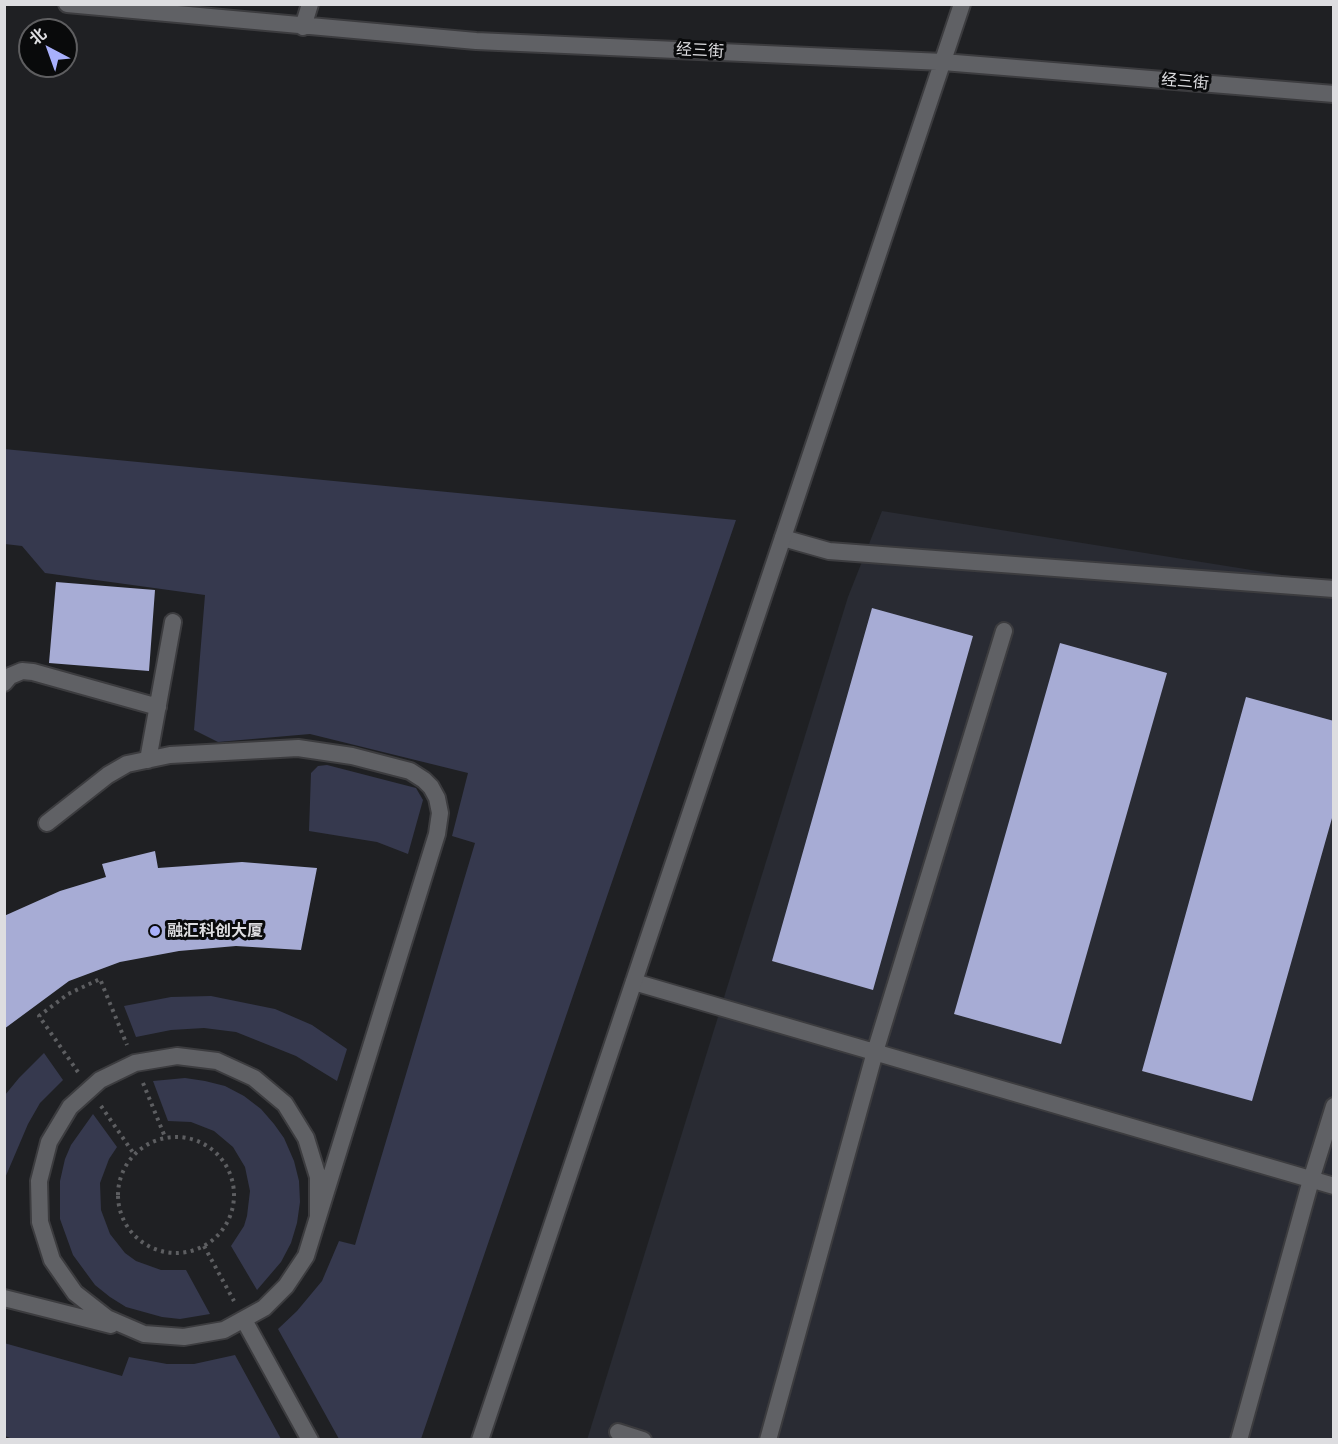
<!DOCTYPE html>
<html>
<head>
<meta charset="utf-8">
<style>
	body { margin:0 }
	#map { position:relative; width:1338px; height:1444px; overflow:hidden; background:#1f2023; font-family:Merriweather,"Noto Sans SC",serif }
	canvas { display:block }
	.frame { position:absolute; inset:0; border:6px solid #dddde0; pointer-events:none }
	.north { position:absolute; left:18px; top:18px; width:60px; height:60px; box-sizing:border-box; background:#090a0b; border:2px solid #5e5e60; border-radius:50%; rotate:319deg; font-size:16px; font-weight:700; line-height:24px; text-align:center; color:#dddde0 }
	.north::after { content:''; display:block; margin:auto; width:21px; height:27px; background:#a8b0fc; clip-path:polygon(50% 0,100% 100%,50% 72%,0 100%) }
</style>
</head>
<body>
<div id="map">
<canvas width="1338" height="1444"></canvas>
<div class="frame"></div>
<div class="north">北</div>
</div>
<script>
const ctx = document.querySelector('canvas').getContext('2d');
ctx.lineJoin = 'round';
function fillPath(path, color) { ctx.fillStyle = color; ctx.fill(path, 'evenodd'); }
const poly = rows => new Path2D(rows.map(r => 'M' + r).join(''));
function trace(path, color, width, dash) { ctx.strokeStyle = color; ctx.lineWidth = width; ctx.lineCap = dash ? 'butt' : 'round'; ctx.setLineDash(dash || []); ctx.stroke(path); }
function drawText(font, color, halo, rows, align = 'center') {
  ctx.font = font + ' Merriweather,"Noto Sans SC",serif'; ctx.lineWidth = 6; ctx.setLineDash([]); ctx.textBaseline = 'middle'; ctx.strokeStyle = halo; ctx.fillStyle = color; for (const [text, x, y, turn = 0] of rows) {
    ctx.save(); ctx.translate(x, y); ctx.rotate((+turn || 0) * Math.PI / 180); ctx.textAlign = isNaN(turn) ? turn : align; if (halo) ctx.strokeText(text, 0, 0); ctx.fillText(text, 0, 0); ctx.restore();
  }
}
const built = poly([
	[882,511,1333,583,1333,1439,587,1440,848,597]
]);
const green = poly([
	[4,449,736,520,421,1439,339,1439,278,1329,297,1311,322,1281,339,1241,355,1245,475,843,452,836,468,773,310,734,218,742,194,730,205,595,45,573,22,546,5,544],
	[327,765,416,788,423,800,408,854,377,842,309,831,311,773,318,766],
	[211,996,275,1009,312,1025,347,1049,337,1081,296,1056,236,1032,204,1028,171,1030,136,1037,124,1006,171,997],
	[44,1053,63,1080,40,1103,28,1124,5,1178,5,1095,19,1078],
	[185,1078,205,1081,225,1086,244,1096,261,1109,274,1124,284,1138,294,1161,299,1181,300,1202,297,1223,291,1243,281,1262,257,1290,231,1246,244,1226,247,1216,250,1191,245,1167,233,1147,214,1131,191,1122,168,1121,153,1081],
	[93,1114,117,1147,109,1159,100,1183,101,1210,110,1234,125,1253,136,1261,161,1270,186,1270,210,1314,180,1319,162,1317,126,1307,110,1297,95,1285,73,1255,60,1219,60,1181,65,1159,71,1145],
	[4,1343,122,1376,129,1357,167,1364,194,1364,235,1355,281,1439,15,1440,5,1436]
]);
const building = poly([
	[56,582,155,590,149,671,49,663],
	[872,608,973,636,873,990,772,961],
	[1060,643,1167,673,1061,1044,954,1014],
	[1246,697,1334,721,1334,811,1252,1101,1142,1071],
	[155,851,158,868,242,862,317,868,301,950,236,946,179,951,120,962,69,981,4,1029,4,916,60,891,106,877,102,864]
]);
const path = poly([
	[78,1072,39,1016,68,994,100,979,127,1045],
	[143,1083,165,1137],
	[101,1106,134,1154],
	'118 1195a58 58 0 1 1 116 0a58 58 0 1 1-116 0Z',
	[204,1246,234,1301]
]);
const service = poly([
	[783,538,829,551,1334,589],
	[4,683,10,676,22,671,33,672,158,707],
	[148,760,173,622],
	[47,823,108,775,127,764,170,755,298,748,352,756,410,771,424,780,431,787,437,798,440,813,437,834,306,1256,286,1286,264,1308,224,1330,184,1337,144,1334,107,1318,75,1293,52,1260,40,1222,39,1181,49,1142,70,1107,100,1080,135,1063,177,1056,217,1061,254,1078,285,1104,306,1138,318,1177,318,1217,306,1256],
	[634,982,1334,1186],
	[4,1298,111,1325],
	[244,1320,310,1440],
	[618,1432,643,1440],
	[768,1440,875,1052,1004,631],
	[1239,1440,1311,1180,1334,1106]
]);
const minor = poly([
	[67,4,476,41,943,62,1334,94],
	[303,27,310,4],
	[480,1440,962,4]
]);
const markers = [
	[155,931,6,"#a8b0fc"]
];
const streetNames = [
	["经三街",700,51,3],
	["经三街",1185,82,5]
];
const poiNames = [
	["融汇科创大厦",167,931]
];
fillPath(built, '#292b33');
fillPath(green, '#36394e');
fillPath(building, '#a7acd5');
trace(service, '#3c3c3f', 20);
trace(minor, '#3c3c3f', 20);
trace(path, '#5d5e61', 4, [3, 4.5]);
trace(service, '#606165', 16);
trace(minor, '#606165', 16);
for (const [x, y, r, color] of markers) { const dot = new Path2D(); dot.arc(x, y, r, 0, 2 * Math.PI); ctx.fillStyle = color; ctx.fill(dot); trace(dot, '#090a0b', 2); }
drawText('16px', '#dddde0', '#090a0b', streetNames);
drawText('bold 16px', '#dddde0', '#090a0b', poiNames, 'left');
</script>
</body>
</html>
